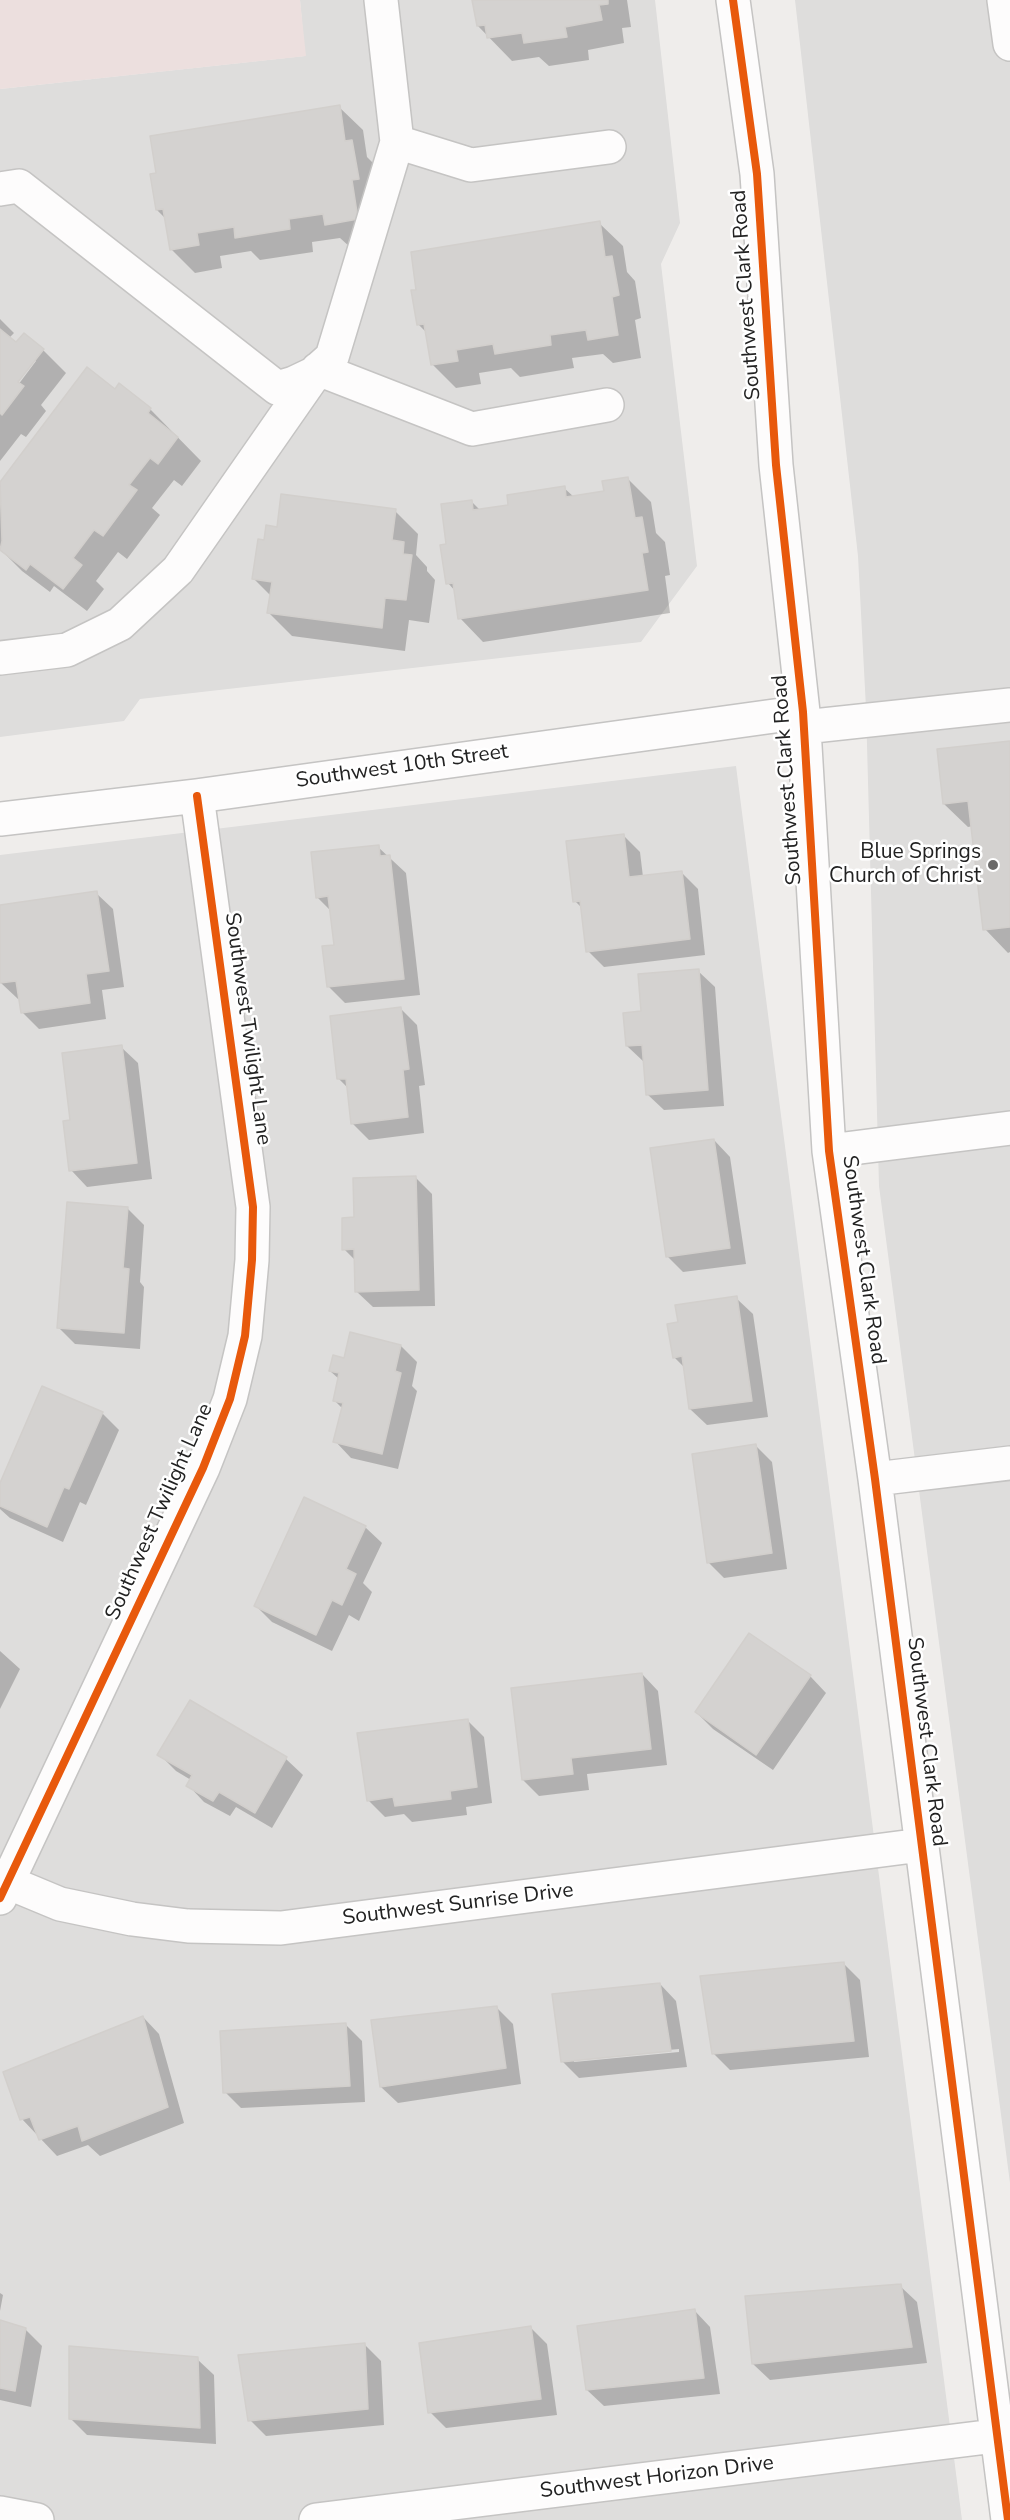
<!DOCTYPE html>
<html>
<head>
<meta charset="utf-8">
<style>
	body { margin:0 }
	canvas { display:block; background:#efedeb }
</style>
</head>
<body>
<canvas width="1010" height="2520"></canvas>
<script>
const ctx = document.querySelector('canvas').getContext('2d');
ctx.lineJoin = 'round';
function fillPath(path, color) { ctx.fillStyle = color; ctx.fill(path, 'evenodd'); }
const poly = rows => new Path2D(rows.map(r => 'M' + r).join(''));
function trace(path, color, width, dash) { ctx.strokeStyle = color; ctx.lineWidth = width; ctx.lineCap = dash ? 'butt' : 'round'; ctx.setLineDash(dash || []); ctx.stroke(path); }
function drawText(font, color, halo, rows, align = 'center') {
  ctx.font = font + ' "Nunito Sans",sans-serif'; ctx.lineWidth = 5; ctx.setLineDash([]); ctx.textBaseline = 'middle'; ctx.strokeStyle = halo; ctx.fillStyle = color; for (const [text, x, y, turn = 0] of rows) {
    ctx.save(); ctx.translate(x, y); ctx.rotate((+turn || 0) * Math.PI / 180); ctx.textAlign = isNaN(turn) ? turn : align; if (halo) ctx.strokeText(text, 0, 0); ctx.fillText(text, 0, 0); ctx.restore();
  }
}
const built = poly([
	[300,0,655,0,680,223,661,264,697,566,641,642,140,699,124,721,0,737,0,89,305,56],
	[795,0,1010,0,1010,2183,879,1186,866,708,858,556],
	[736,766,962,2520,0,2520,0,855]
]);
const commercial = poly([
	[0,0,300,0,306,56,0,89]
]);
const shadow = poly([
	[474,0,627,0,631,27,622,28,624,43,588,50,589,60,549,66,539,57,512,61,478,26],
	[339,107,363,130,367,157,375,165,350,247,340,238,312,242,313,252,260,260,251,251,220,256,222,268,195,273,172,250,166,219,157,210],
	[599,223,623,246,627,272,635,281,641,318,635,320,641,358,613,363,603,354,572,358,574,368,520,377,511,368,479,373,481,384,456,388,432,364,427,333,418,324],
	[0,319,14,333,9,338,17,344,43,350,66,373,41,405,46,411,26,437,21,434,0,461],
	[34,359,36,361,15,389,12,387],
	[87,370,116,391,150,409,201,461,182,486,174,480,152,508,160,515,127,559,118,552,96,581,104,589,87,611,54,586,50,592,22,571,0,549,0,485],
	[628,479,651,502,656,533,665,542,670,575,665,576,670,613,483,642,460,618,456,592,448,583,448,545,471,501,481,511,510,506,564,488,574,497,605,492],
	[395,511,418,534,416,555,427,567,427,571,435,580,429,623,409,620,405,651,292,636,269,613,271,596,254,579,266,542,278,529],
	[1010,742,1010,952,1008,953,985,929,973,826,968,827,944,804],
	[624,836,640,852,643,877,681,872,698,889,705,955,604,967,588,951,582,908,575,901],
	[378,847,406,873,420,995,345,1003,328,986,335,946,331,911,317,897],
	[96,893,113,909,124,987,102,990,106,1019,39,1029,22,1012,20,999,18,999,1,983,0,906],
	[698,971,715,987,724,1106,664,1110,647,1094,644,1062,627,1046,642,1013],
	[401,1009,417,1025,425,1085,419,1086,424,1133,369,1140,352,1123,349,1089,339,1079],
	[121,1047,138,1063,152,1179,87,1187,71,1170,72,1121],
	[714,1140,730,1157,746,1264,683,1272,667,1256],
	[416,1178,432,1194,435,1306,373,1307,356,1291,356,1261,344,1249,356,1219],
	[128,1209,144,1225,140,1282,144,1287,140,1349,75,1344,58,1327],
	[736,1298,753,1314,768,1417,707,1425,690,1409,685,1368,674,1357,680,1323],
	[401,1346,417,1362,412,1386,417,1391,398,1469,351,1458,335,1441,343,1409,334,1400,339,1379,330,1371,345,1360],
	[102,1413,119,1430,86,1505,80,1502,63,1542,10,1518,0,1509,0,1486],
	[756,1446,772,1462,787,1569,724,1578,708,1562],
	[365,1527,382,1543,363,1583,372,1592,359,1621,349,1615,332,1651,272,1622,256,1606],
	[0,1651,20,1669,0,1709],
	[642,1674,658,1691,667,1765,587,1774,589,1790,539,1796,523,1780],
	[810,1676,826,1693,773,1770,713,1729,696,1712],
	[190,1702,286,1759,303,1775,272,1828,236,1807,230,1816,204,1802,188,1785,191,1780,176,1771,159,1754],
	[467,1720,484,1737,492,1803,466,1807,467,1815,412,1822,404,1814,385,1817,368,1800],
	[843,1963,860,1980,869,2057,730,2070,713,2053],
	[660,1984,676,2001,687,2067,579,2078,562,2061],
	[679,2049,679,2052,574,2062,574,2059],
	[497,2008,513,2024,521,2084,398,2103,381,2087],
	[143,2017,159,2034,184,2123,100,2156,88,2145,57,2156,22,2119],
	[346,2025,362,2041,365,2102,241,2108,225,2092],
	[900,2286,917,2302,927,2363,770,2380,753,2364],
	[0,2293,3,2295,0,2311],
	[694,2310,710,2327,720,2394,604,2406,587,2390],
	[0,2321,26,2330,42,2346,31,2407,0,2400],
	[531,2328,547,2344,557,2415,446,2428,430,2412],
	[365,2345,381,2361,384,2425,266,2436,250,2420],
	[197,2359,214,2375,216,2444,87,2435,71,2419]
]);
const building = poly([
	[472,0,608,0,608,4,599,5,602,20,565,27,567,37,524,43,522,33,487,38,485,25,477,26,472,0],
	[340,105,345,141,352,140,359,179,352,180,358,219,325,225,323,214,289,219,290,229,235,238,234,227,197,233,199,245,170,250,163,209,156,210,150,174,156,173,150,136,340,105],
	[600,221,605,257,612,256,619,295,612,297,618,335,588,340,586,330,550,335,551,345,495,354,493,344,456,350,458,361,431,365,424,324,417,325,411,290,416,290,411,252,600,221],
	[0,329,16,342,24,333,44,349,18,382,24,386,2,415,0,413,0,329],
	[87,367,115,389,119,383,151,408,148,413,178,437,158,464,150,458,129,485,137,490,103,536,94,530,73,558,82,565,63,589,30,564,26,570,0,550,2,541,0,482,87,367],
	[628,477,635,518,642,517,648,552,642,553,648,590,458,619,453,583,446,584,440,545,446,544,441,504,472,500,473,510,508,505,507,495,565,486,566,497,604,491,602,481,628,477],
	[281,494,396,509,392,540,404,542,403,554,412,555,406,600,385,598,382,628,267,613,272,582,252,579,258,539,264,540,266,525,277,527,281,494],
	[1010,741,1010,927,983,930,968,801,943,804,937,749,1010,741],
	[624,834,629,877,682,871,690,939,586,952,580,901,573,902,566,841,624,834],
	[379,845,380,856,390,855,404,979,327,987,322,946,334,945,328,896,316,898,311,852,379,845],
	[97,891,109,971,86,974,90,1003,21,1013,16,981,0,983,0,905,97,891],
	[699,969,708,1090,646,1095,642,1045,626,1046,623,1013,641,1011,638,974,699,969],
	[401,1007,409,1069,403,1070,408,1117,351,1124,346,1079,337,1079,330,1016,401,1007],
	[122,1045,137,1163,69,1171,63,1121,70,1120,62,1053,122,1045],
	[714,1139,730,1248,666,1257,650,1148,714,1139],
	[416,1176,419,1290,355,1292,354,1249,342,1250,342,1218,354,1217,353,1178,416,1176],
	[67,1202,128,1207,123,1268,129,1269,124,1333,57,1328,67,1202],
	[737,1296,752,1401,689,1409,682,1356,673,1358,667,1324,678,1322,675,1305,737,1296],
	[350,1332,401,1345,395,1371,401,1373,382,1454,333,1442,343,1403,333,1401,339,1373,329,1371,333,1355,344,1358,350,1332],
	[42,1386,103,1412,69,1489,64,1487,47,1527,0,1506,0,1483,42,1386],
	[756,1444,772,1553,707,1563,692,1454,756,1444],
	[304,1497,366,1526,346,1569,356,1574,342,1605,332,1600,316,1635,254,1606,304,1497],
	[749,1633,811,1675,756,1755,695,1712,749,1633],
	[642,1673,651,1749,571,1758,573,1774,522,1780,511,1688,642,1673],
	[190,1700,287,1757,255,1813,219,1792,213,1801,186,1786,192,1775,157,1755,190,1700],
	[468,1719,477,1787,450,1791,451,1799,395,1806,393,1797,367,1801,357,1733,468,1719],
	[844,1962,854,2041,712,2054,700,1976,844,1962],
	[660,1983,671,2051,561,2062,552,1994,660,1983],
	[497,2006,506,2068,380,2087,371,2020,497,2006],
	[143,2016,168,2107,82,2141,78,2126,39,2140,30,2117,20,2120,3,2072,143,2016],
	[346,2023,350,2086,223,2093,220,2031,346,2023],
	[901,2284,912,2347,752,2364,745,2296,901,2284],
	[695,2309,704,2378,586,2390,577,2326,695,2309],
	[0,2320,26,2328,15,2391,0,2388,0,2320],
	[531,2326,541,2399,428,2413,419,2343,531,2326],
	[365,2343,368,2409,248,2421,238,2355,365,2343],
	[69,2346,198,2357,200,2428,69,2419,69,2346]
]);
const minor = poly([
	[733,0,757,174,776,465,803,712,829,1151,875,1479,1008,2520],
	[1004,0,1010,44],
	[397,142,471,165,609,147],
	[0,189,19,186,277,388,294,383,313,374,332,357,397,142,381,0],
	[0,658,67,650,120,624,178,570,318,369,472,429,607,405],
	[804,727,1010,705],
	[0,819,197,796,803,712],
	[829,1151,1010,1128],
	[875,1479,1010,1463],
	[0,1879,60,1904,132,1919,188,1926,281,1928,921,1845],
	[0,1898,203,1468,230,1399,245,1336,252,1260,253,1207,197,796],
	[0,2513,37,2520],
	[316,2520,1010,2434]
]);
const cycleway = poly([
	[733,0,757,174,776,465,803,712,829,1151,875,1479,1008,2520],
	[0,1898,203,1468,230,1399,245,1336,252,1260,253,1207,197,796]
]);
const markers = [
	[993,865,6,"#6a6968"]
];
const streetNames = [
	["Southwest Clark Road",747,295,-94],
	["Southwest 10th Street",402,767,-8],
	["Southwest Clark Road",788,780,-94],
	["Southwest Twilight Lane",247,1029,82],
	["Southwest Clark Road",863,1260,82],
	["Southwest Twilight Lane",160,1512,-66],
	["Southwest Clark Road",926,1742,83],
	["Southwest Sunrise Drive",458,1905,-7],
	["Southwest Horizon Drive",657,2478,-7]
];
const poiNames = [
	["Blue Springs",981,853],
	["Church of Christ",981,877]
];
fillPath(built, '#dedddc');
fillPath(commercial, '#ecdfde');
fillPath(shadow, '#0003');
fillPath(building, '#d4d2d0');
trace(building, '#d2cfcc', 1.5);
trace(minor, '#c5c4c3', 36);
trace(minor, '#fdfcfc', 33);
trace(cycleway, '#e8590c', 8);
for (const [x, y, r, color] of markers) { const dot = new Path2D(); dot.arc(x, y, r, 0, 2 * Math.PI); ctx.fillStyle = color; ctx.fill(dot); trace(dot, '#fff', 2); }
drawText('21px', '#222', '#fff', streetNames);
drawText('21px', '#222', '#fff', poiNames, 'right');
</script>
</body>
</html>
